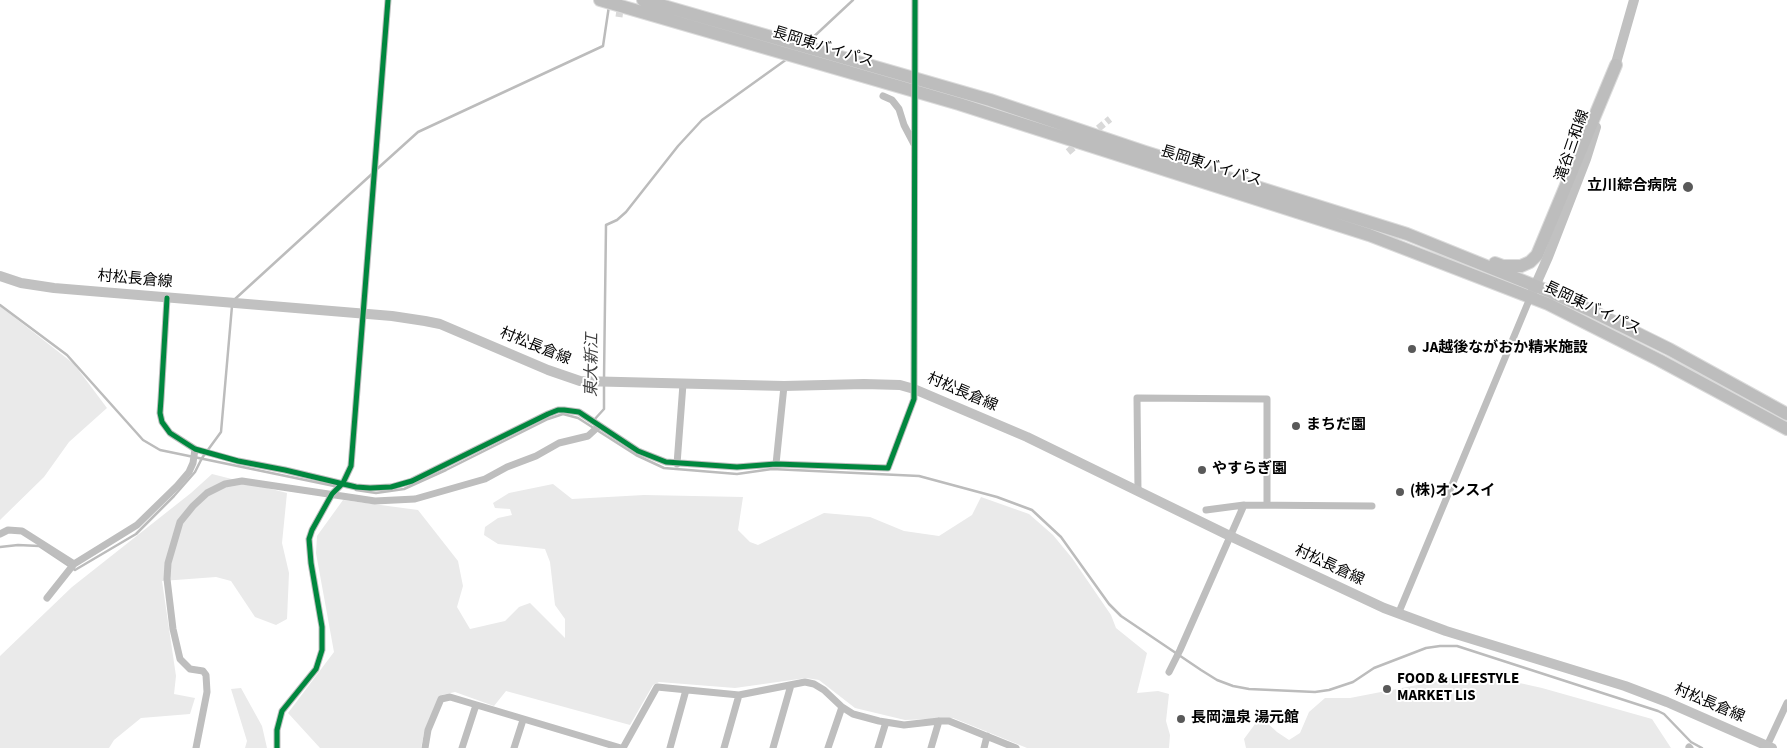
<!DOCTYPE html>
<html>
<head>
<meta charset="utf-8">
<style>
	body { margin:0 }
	canvas { display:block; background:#fff }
</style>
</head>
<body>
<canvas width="1787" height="748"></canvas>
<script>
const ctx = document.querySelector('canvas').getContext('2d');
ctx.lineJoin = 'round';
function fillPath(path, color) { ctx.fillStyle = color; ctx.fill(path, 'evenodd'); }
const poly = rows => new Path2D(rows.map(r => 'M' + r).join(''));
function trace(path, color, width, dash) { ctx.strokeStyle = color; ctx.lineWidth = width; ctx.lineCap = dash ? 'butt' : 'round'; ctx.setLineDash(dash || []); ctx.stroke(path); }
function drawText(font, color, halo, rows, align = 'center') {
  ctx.font = font + ' "Source Sans 3","Noto Sans JP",sans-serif'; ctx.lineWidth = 4; ctx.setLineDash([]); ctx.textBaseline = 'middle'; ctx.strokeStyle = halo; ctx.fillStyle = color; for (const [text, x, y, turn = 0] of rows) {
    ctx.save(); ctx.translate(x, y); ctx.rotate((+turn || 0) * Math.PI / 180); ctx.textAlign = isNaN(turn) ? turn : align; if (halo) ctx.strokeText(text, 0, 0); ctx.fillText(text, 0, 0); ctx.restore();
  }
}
const green = poly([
	[0,306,74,364,107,408,69,442,44,477,0,520],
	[212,474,287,493,282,543,289,573,287,619,276,625,255,617,231,581,216,577,162,581,176,676,174,694,195,698,190,714,141,718,114,740,109,748,0,748,0,656,72,587,191,493],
	[553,484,572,499,644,495,743,497,738,530,750,542,758,545,824,513,870,517,904,531,939,536,972,515,981,497,1029,514,1053,535,1072,558,1111,615,1116,628,1147,653,1137,693,1158,691,1169,694,1166,721,1170,735,1169,748,1027,748,953,718,905,720,855,708,819,680,806,678,735,688,659,682,653,685,630,725,506,691,494,706,455,692,442,695,437,702,424,733,421,748,320,748,288,713,334,652,316,553,317,536,343,500,418,510,458,561,463,586,457,607,470,629,505,621,519,607,530,603,565,638,565,619,555,605,550,562,545,549,498,544,484,535,485,527,498,518,512,515,510,509,495,508,493,503,509,493],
	[1466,671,1542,688,1652,719,1671,748,1246,748,1244,739,1255,724,1265,721,1277,732,1289,740,1300,733,1309,712,1325,698,1350,698,1448,679],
	[241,688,262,726,267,748,245,748,247,741,231,689]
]);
const stream = poly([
	[807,43,853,0],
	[377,169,418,132,603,46,609,6],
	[235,299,373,173],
	[0,305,67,355,143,440,160,450,339,487],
	[604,379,606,225,617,220,626,212,678,146,702,120,787,59],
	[594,420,604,409,604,385],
	[356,490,376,493,404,489,446,470,548,419,563,414,578,418,636,455,664,468,737,474,772,469,919,476,997,497,1032,510,1061,537,1109,604,1121,616,1201,670,1217,680,1233,686,1249,689,1315,692,1329,690,1353,682,1374,668,1426,648,1440,646,1457,646,1658,711,1664,714,1691,742,1702,748],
	[0,547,18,545,39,546,75,570,136,534,174,496,195,472,202,458,221,432,232,306]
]);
const streetTunnel = poly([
	[619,17,621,3],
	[1090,135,1110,119],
	[1068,152,1081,141]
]);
const street = poly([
	[883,96,892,100,899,109,904,125,914,144],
	[167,298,161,399,160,413,162,422,170,433,195,449,238,461,285,470,356,487,370,488,391,487,412,481,548,414,558,410,564,410,579,412,638,451,666,462,737,467,776,464,888,468,914,399,915,0],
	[677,464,683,384],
	[776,464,784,386],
	[1138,492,1137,398,1267,399,1267,505],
	[1206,510,1244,505],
	[0,534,8,530,22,531,74,564],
	[47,598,74,564,137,525,177,486,189,472,193,463,195,449],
	[1399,612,1530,298],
	[1169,672,1180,650,1244,505,1372,506],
	[1689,747,1690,748],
	[196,748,207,692,206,675,203,671,190,669,180,659,173,629,167,579,168,563,180,522,193,506,207,493,225,484,242,481,375,501,415,499,485,479,507,467,536,456,559,443,588,436,599,426],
	[277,748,277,730,282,711,316,669,322,650,322,627,311,563,309,539,312,530,332,494,343,483,351,466,388,0],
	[425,748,428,730,441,699,450,697,621,748],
	[462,748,476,705],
	[514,748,523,720],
	[623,748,657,687,739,695,805,682,814,684,824,690,842,707,853,714,879,721,904,725,939,721,949,721,1016,748],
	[670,748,686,690],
	[724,748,739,695],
	[773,748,791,685],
	[828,748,842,707],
	[878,748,886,722],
	[931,748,939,721],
	[984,748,987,736],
	[1766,748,1787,703]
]);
const secondary = poly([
	[1614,70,1634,0],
	[0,276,21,283,54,288,392,316,425,321,440,324,548,370,580,381,784,386,864,384,900,385,914,389,1027,437,1230,536,1384,608,1446,631,1625,686,1667,702,1772,748],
	[1532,293,1548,257,1586,159,1596,127]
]);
const highway = poly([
	[600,0,959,104,1369,235,1548,304,1659,360,1787,429],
	[643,0,990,100,1145,152,1407,234,1553,293,1594,312,1669,349,1787,414],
	[1495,263,1503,266,1521,266,1530,262,1537,255,1616,65]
]);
const cycleway = poly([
	[167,298,161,399,160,413,162,422,170,433,195,449,238,461,285,470,356,487,370,488,391,487,412,481,548,414,558,410,564,410,579,412,638,451,666,462,737,467,776,464,888,468,914,399,915,0],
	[277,748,277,730,282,711,316,669,322,650,322,627,311,563,309,539,312,530,332,494,343,483,351,466,388,0]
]);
const markers = [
	[1688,187,6,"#595959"],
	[1412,349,5,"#595959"],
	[1296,426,5,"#595959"],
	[1202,470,5,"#595959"],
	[1400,492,5,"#595959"],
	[1387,689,5,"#595959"],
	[1181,719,5,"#595959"]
];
const streetNames = [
	["長岡東バイパス",823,48,17],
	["滝谷三和線",1573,146,-71],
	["長岡東バイパス",1211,167,17],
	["村松長倉線",135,280,5],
	["長岡東バイパス",1592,309,25],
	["村松長倉線",535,347,22],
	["村松長倉線",962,393,23],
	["村松長倉線",1329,566,25],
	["村松長倉線",1709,704,23]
];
const poiNames = [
	["立川綜合病院",1677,187,"right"],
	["JA越後ながおか精米施設",1422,349],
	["まちだ園",1306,426],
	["やすらぎ園",1212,470],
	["(株)オンスイ",1410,492],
	["FOOD & LIFESTYLE",1397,680],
	["MARKET LIS",1397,697],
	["長岡温泉 湯元館",1191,719]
];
const waterNames = [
	["東大新江",593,365,-89]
];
fillPath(green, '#eaeaea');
trace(stream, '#bcbcbc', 2.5);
trace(streetTunnel, '#d9d9d9', 7, [7, 3.5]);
trace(highway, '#dbdbdb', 14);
trace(street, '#bebebe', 7);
trace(secondary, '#c1c1c1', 10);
trace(highway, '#bdbdbd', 12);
trace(cycleway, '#00873e', 5);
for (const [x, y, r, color] of markers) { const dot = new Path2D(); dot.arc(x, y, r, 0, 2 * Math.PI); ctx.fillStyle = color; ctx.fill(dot); trace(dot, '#fff', 2); }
drawText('15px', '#000', '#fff', streetNames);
drawText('bold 15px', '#000', '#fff', poiNames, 'left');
drawText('italic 16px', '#404040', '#fff', waterNames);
</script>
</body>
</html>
